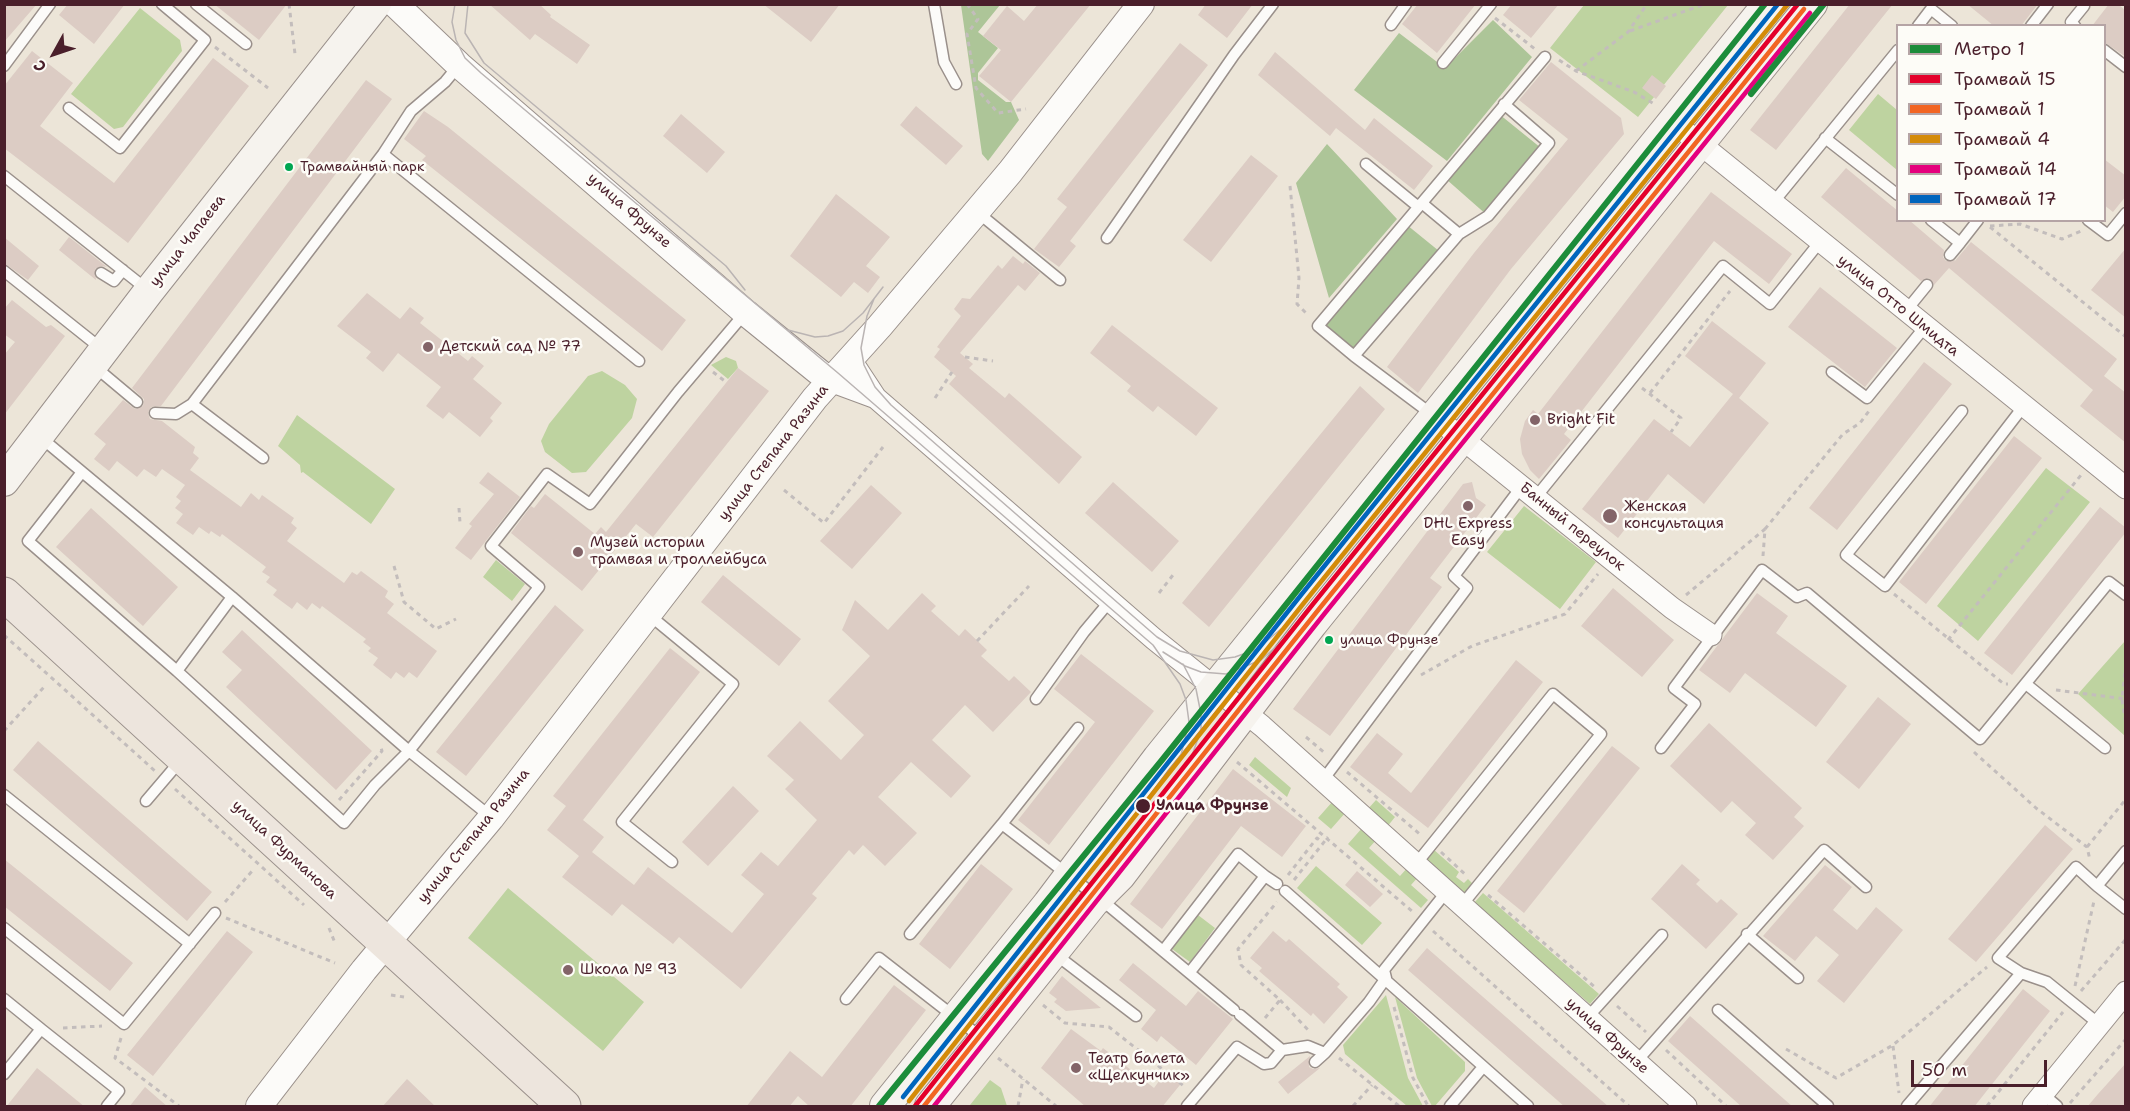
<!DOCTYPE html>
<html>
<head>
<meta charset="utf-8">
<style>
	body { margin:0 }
	#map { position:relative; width:2130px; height:1111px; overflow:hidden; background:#ece5d8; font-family:"Shantell Sans",sans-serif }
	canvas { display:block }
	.frame { position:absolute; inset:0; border:6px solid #4a1f2b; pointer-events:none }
	.legend { position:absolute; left:1896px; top:24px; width:210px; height:198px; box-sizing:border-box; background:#fdfcf7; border:2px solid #b5a4a5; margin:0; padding:8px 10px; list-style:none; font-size:18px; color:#4a1f2b }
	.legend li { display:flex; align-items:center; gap:12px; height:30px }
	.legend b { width:30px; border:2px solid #b5a4a5 }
	.north { position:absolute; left:24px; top:24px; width:60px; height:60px; -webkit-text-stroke:4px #fdfcf7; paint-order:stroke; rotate:230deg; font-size:16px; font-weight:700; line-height:24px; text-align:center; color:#4a1f2b }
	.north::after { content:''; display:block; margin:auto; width:21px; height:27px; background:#4a1f2b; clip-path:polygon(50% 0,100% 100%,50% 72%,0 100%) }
	.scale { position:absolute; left:1911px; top:1060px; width:136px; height:27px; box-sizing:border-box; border:3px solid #4a1f2b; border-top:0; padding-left:8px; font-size:18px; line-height:21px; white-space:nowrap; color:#4a1f2b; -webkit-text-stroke:4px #fdfcf7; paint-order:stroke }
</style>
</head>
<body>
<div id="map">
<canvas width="2130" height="1111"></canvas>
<div class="frame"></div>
<ul class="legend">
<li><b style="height:8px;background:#1c8c3a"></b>Метро 1</li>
<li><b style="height:8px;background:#e4002b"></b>Трамвай 15</li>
<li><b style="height:8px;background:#f26522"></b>Трамвай 1</li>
<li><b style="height:8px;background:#d48b09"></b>Трамвай 4</li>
<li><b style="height:8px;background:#e5007d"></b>Трамвай 14</li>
<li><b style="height:8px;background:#0065bd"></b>Трамвай 17</li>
</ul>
<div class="north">С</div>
<div class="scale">50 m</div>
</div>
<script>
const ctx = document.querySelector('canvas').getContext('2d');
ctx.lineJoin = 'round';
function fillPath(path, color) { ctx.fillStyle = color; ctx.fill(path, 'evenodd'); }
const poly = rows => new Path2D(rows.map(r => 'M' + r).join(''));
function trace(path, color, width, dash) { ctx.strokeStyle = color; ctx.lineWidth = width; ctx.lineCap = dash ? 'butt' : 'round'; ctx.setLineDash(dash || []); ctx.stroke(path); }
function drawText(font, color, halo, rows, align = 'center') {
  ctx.font = font + ' "Shantell Sans",sans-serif'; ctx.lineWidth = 5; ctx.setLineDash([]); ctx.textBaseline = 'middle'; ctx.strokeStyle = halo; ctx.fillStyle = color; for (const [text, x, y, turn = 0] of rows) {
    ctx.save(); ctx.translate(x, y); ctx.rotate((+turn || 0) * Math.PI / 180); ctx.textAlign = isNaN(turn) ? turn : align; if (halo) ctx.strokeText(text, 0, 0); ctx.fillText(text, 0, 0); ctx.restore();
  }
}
const green = poly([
	[1584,5,1728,5,1638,117,1550,48],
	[140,8,180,40,182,51,123,127,114,129,71,94],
	[1878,94,1897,110,1897,170,1849,130],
	[726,357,736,361,738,368,728,379,711,365],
	[602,371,625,385,637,399,632,418,586,472,572,473,545,452,541,441,549,424,588,376],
	[297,415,395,489,371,524,303,472,301,473,300,465,278,446],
	[2046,468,2090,502,1978,641,1937,606],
	[1524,506,1596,562,1560,609,1487,552],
	[496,560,525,584,512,601,483,577],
	[2125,641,2125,736,2078,694],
	[1255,757,1291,788,1287,797,1249,765],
	[1376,800,1395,817,1387,827,1367,810],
	[1333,801,1346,812,1331,829,1318,818],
	[1363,827,1377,839,1369,848,1400,876,1408,867,1419,876,1411,885,1428,900,1421,908,1348,844],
	[1433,849,1459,872,1456,877,1464,883,1468,879,1473,884,1465,894,1425,859],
	[1316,866,1382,923,1362,945,1297,888],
	[508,888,644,1002,603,1051,468,938],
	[1483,893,1599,994,1590,1004,1474,903],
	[1198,915,1215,928,1190,962,1172,949],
	[1386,995,1408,1078,1423,1106,1407,1106,1345,1054,1343,1045],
	[1395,997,1465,1062,1465,1071,1435,1106,1432,1106,1417,1078],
	[990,1080,1001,1088,1007,1106,972,1106,970,1105]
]);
const forest = poly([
	[961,5,1000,5,978,32,998,48,978,73,978,80,1006,102,1011,102,1019,120,988,161,982,154],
	[1493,20,1532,57,1447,161,1354,90,1399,33,1445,68],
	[1499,114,1541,148,1488,216,1446,179],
	[1327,144,1397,219,1329,298,1296,183],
	[1407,225,1439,251,1354,352,1321,326]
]);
const building = poly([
	[4,4,37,4,4,42],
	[68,4,125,4,94,44,59,15],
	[214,4,287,4,259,40],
	[489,4,539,4,551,15,550,17,590,45,577,64,535,34,530,40],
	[763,4,840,4,811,42],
	[1038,4,1091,4,1011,102,979,76,1001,50,983,36,1007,6,1024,21],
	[1206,4,1253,4,1227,38,1198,15],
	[1418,4,1476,4,1437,53,1402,24],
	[1512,4,1559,4,1531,38,1503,15],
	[1850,4,1893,4,1776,150,1750,130],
	[1967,4,2038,4,2021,26,1994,26],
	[2109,4,2118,4,2126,11,2126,57,2104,42,2104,26,2092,26],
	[1180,43,1208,65,1070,241,1076,246,1059,267,1034,249,1067,207,1057,199],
	[32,51,73,83,40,126,114,183,213,58,249,86,128,243,4,148,4,86],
	[1275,52,1365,130,1374,118,1433,166,1414,190,1336,128,1330,136,1258,75],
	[1551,62,1621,118,1624,134,1511,269,1418,393,1387,367,1474,253,1568,139,1519,100],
	[1652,75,1666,86,1656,99,1642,88],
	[366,80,392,99,161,406,151,407,148,413,150,419,162,421,195,447,193,453,199,458,190,470,241,507,251,493,259,500,262,495,294,518,291,523,297,528,287,541,344,583,352,572,357,575,361,571,388,591,385,597,394,604,387,613,437,651,417,678,409,672,404,678,396,672,391,679,373,665,378,658,368,651,371,648,363,642,366,639,322,606,320,609,312,603,307,610,297,602,292,609,273,595,277,590,266,582,270,577,262,572,266,567,222,534,220,537,211,531,209,534,199,527,193,535,176,523,183,514,175,508,181,501,176,497,185,485,162,469,156,477,144,469,137,477,117,461,109,471,94,459,106,444,94,434,123,400,135,409,143,406,144,399,132,388],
	[916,106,963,146,946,165,900,125],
	[424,111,448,127,686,320,662,351,422,160,426,156,404,139],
	[681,114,725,152,707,173,663,136],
	[1251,155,1278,176,1211,262,1183,240],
	[2104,159,2126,176,2126,196,2113,212,2104,205],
	[1846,168,1898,211,1898,220,1909,220,1944,250,1943,257,1946,261,1956,260,1954,262,1971,242,2117,359,2104,376,2126,393,2126,443,2080,406,2093,390,1949,268,1934,285,1929,278,1921,281,1821,197],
	[1711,192,1792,254,1769,284,1714,241,1564,434,1571,440,1539,479,1530,470,1522,454,1520,439,1525,421,1533,410,1538,414],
	[836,194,890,237,866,266,880,277,868,293,854,282,841,297,790,256],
	[4,237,39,266,28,280,4,263],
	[69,237,107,267,101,266,95,269,96,280,59,250],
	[2126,248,2126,318,2091,290],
	[1013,256,1023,264,1025,261,1040,273,1025,291,1018,285,960,353,973,364,969,368,1005,398,1009,393,1082,457,1059,484,949,384,956,376,934,357,940,349,937,347,961,316,954,309,962,298,970,299,998,265,1002,269],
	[1820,287,1897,348,1865,387,1788,327],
	[367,293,400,319,410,307,424,318,420,323,468,361,472,356,484,366,473,379,502,403,490,418,493,421,480,437,449,412,443,419,426,406,441,387,398,353,383,372,366,358,371,352,337,326],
	[12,300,46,327,51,325,65,336,4,415,4,355,15,342,4,334,4,309],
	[1712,321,1766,363,1739,398,1769,423,1704,504,1668,474,1618,538,1582,509,1654,419,1690,447,1733,394,1685,356],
	[1112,325,1218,408,1196,436,1158,406,1153,412,1127,391,1131,386,1090,353],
	[1924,362,1952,384,1837,530,1809,508],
	[738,368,769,391,653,537,636,524,582,591,511,533,531,506,534,508,545,494,595,534,601,527,606,532],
	[1360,386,1385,409,1209,627,1182,603],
	[2014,436,2042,458,1926,604,1899,582],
	[488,472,520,497,471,560,455,548,472,526,469,524,494,494,479,483],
	[1113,482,1179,541,1152,572,1085,513],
	[1472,482,1476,498,1486,505,1430,578,1442,587,1330,736,1293,709,1463,484],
	[871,485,902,513,852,569,820,541],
	[2100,507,2126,528,2126,532,2012,675,1984,653],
	[91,508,178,587,143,626,56,547],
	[723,575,801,639,779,666,701,602],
	[1613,588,1674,640,1642,677,1581,626],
	[922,593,936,606,931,611,959,636,965,629,987,650,981,656,1009,681,1014,676,1031,692,993,732,965,705,932,740,971,776,951,798,911,762,878,797,917,833,885,866,863,845,854,855,849,850,812,894,817,898,741,989,679,937,673,944,622,904,612,916,562,877,579,856,547,830,566,806,553,796,670,648,700,672,583,820,604,837,592,852,634,885,648,867,732,933,764,894,741,875,761,852,778,866,817,820,785,789,794,780,767,756,800,721,841,760,864,735,828,701,870,656,842,630,855,600,888,630],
	[1757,593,1788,616,1776,633,1847,686,1816,727,1745,673,1730,693,1699,670],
	[555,605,584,630,466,776,436,752],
	[242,630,372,751,336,790,226,687,242,670,222,652],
	[1081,654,1154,711,1049,845,1018,820,1095,722,1054,689],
	[1516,660,1543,682,1428,828,1350,767,1377,733,1403,754,1388,773,1411,793],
	[1878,697,1911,724,1859,789,1826,762],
	[1709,723,1802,808,1794,817,1804,826,1773,860,1745,835,1756,823,1732,801,1721,813,1670,766],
	[38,741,212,892,187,921,13,770],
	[1612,746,1640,768,1524,913,1497,891],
	[1233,769,1306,826,1282,857,1241,826,1162,929,1130,904],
	[733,786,759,811,708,866,682,842],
	[2045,825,2073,849,1976,962,1948,939],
	[4,859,133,963,110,991,4,906],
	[981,864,1013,889,950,969,919,944],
	[1682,864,1700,880,1696,884,1717,903,1721,899,1738,914,1706,949,1651,899],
	[1825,865,1852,887,1833,910,1857,930,1876,907,1903,930,1844,1003,1817,981,1839,955,1816,936,1795,961,1763,936],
	[1357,871,1383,894,1370,907,1345,885],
	[227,931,253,952,153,1076,127,1055],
	[1273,931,1286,942,1289,939,1340,984,1337,987,1348,997,1324,1024,1313,1013,1311,1016,1259,971,1262,968,1250,958],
	[1427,948,1609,1107,1565,1107,1408,970],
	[1133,963,1186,1006,1198,991,1233,1019,1196,1065,1161,1036,1157,1042,1141,1029,1156,1010,1119,980],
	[1062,976,1070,983,1101,1008,1066,1011,1054,1002,1057,999,1049,993],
	[894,985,926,1010,850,1107,810,1107,798,1096,789,1107,746,1107,790,1051,822,1077],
	[2023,989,2050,1011,1974,1107,1929,1107],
	[1690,1016,1793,1107,1742,1107,1668,1041],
	[1071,1029,1101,1051,1103,1048,1154,1088,1162,1077,1184,1080,1162,1107,1086,1107,1041,1068],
	[1310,1056,1309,1067,1313,1069,1320,1068,1288,1094,1278,1082],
	[2126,1063,2126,1107,2087,1107,2098,1094],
	[37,1068,85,1107,6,1107],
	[407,1079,436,1107,382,1107],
	[145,1087,168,1107,129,1107]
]);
const path = poly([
	[289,4,295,54],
	[967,4,978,19,967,34,976,88,998,113,1026,109],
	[1495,18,1535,49],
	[1630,31,1705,4],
	[215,47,268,88],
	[1559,60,1576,71,1634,92,1656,105],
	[1576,71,1628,32,1647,4],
	[1290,186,1299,278,1297,304,1308,315],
	[1990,226,2020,224,2062,239,2081,231],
	[1990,227,2126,337],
	[965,357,993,361],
	[713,372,726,382],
	[1642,388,1681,418,1671,432],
	[1650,393,1730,291],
	[935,398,952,372],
	[784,490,824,523,883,447],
	[459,508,460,523],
	[1763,556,1765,529,1843,434,1860,423,1869,411],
	[394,566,404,602,436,629,456,619],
	[1159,593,1173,575],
	[1894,594,2004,684,2008,684],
	[1686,595,1765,529],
	[4,635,155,771],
	[1948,640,2081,475],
	[977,641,1029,586],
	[2126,664,2122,699,2126,725],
	[1421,675,1472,646,1565,614,1598,574],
	[2056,690,2126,699],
	[4,731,44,687],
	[1306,737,1326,754],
	[1974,752,2036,808,2087,847,2090,860],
	[1237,762,1413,912],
	[1347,772,1422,836],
	[175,789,304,905],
	[339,800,382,751,380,745],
	[2087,847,2126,799],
	[1441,852,1467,876],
	[1288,875,1317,838,1323,843],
	[1294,880,1328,837],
	[1488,895,1596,988],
	[225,902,253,870],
	[226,918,335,963],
	[329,928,335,943],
	[1433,931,1629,1106],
	[2075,986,2094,901],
	[2081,991,2126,939],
	[391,995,404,997],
	[1280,1000,1309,1031],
	[1043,1005,1065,1023,1109,1027,1185,1087],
	[1617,1006,1646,1032],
	[1394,1007,1413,1078,1428,1106],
	[1265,1018,1280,1000,1241,965,1238,949,1277,902],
	[63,1028,102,1026],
	[121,1038,115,1058,179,1106],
	[1893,1046,1899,1093],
	[1786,1049,1836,1078,1893,1045,1987,967],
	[1666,1050,1726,1106],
	[998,1058,1056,1106],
	[1339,1058,1399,1106],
	[2070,1103,2126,1039],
	[1018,1106,1023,1079],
	[1353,1106,1372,1085],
	[1987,1106,2063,1012]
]);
const service = poly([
	[196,4,246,44],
	[934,4,944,62,956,84],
	[1391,25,1406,4],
	[1918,26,1931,9,1952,26],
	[2031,26,2048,4],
	[2075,26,2071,22,2084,6,2083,4],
	[2104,50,2126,67],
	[1443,63,1491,4],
	[4,66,50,4],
	[69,108,120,148,205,40,162,4],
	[1825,138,1898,195],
	[383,154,639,361],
	[1366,164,1416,205,1423,204,1459,234],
	[4,176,149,291],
	[1772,204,1898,50],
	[976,211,1060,280],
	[1931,220,1960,243,1978,220],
	[2088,220,2108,235,2126,213],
	[1107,238,1234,55,1273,4],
	[1950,255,1960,243],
	[4,271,103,350],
	[101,273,114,281,123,270],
	[1905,312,1927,285],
	[1354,356,1318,326,1545,57],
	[94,366,137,402],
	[1832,372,1867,398,1924,328],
	[1962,411,1846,555,1885,586,2023,407],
	[155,413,176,414,192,404],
	[1434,416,1354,356,1459,234,1488,216,1549,143,1504,104],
	[39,436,232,597],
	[263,458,192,404,383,154,411,111,445,82,459,65],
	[82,472,28,541,177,671],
	[1536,497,1723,266,1770,304,1819,243],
	[232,597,409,751,375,785,344,823,177,671,232,597],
	[648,614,733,684,622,822,672,862],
	[2026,684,2105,748],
	[1036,699,1084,632,1110,601],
	[1661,748,1695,704,1674,688,1762,570,1797,597,1807,593,1980,739,2109,582,2126,595],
	[1323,780,1467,588,1454,576,1522,486],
	[4,795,190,944],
	[146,801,181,760],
	[491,817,409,751,539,587,491,546,547,474,590,504,678,392,745,313],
	[1002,824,1078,728],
	[1416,864,1553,694,1601,734,1462,905],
	[2097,886,2126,909],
	[1285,891,1528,1106],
	[4,928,124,1024,215,913],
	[910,934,1002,824,1110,907,1234,1010],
	[1747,934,1798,978],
	[1163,951,1238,854,1265,876],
	[1055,954,1136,1016],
	[1190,972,1265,876,1277,884],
	[4,999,41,1029,4,1074],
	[846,999,879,958,983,1039],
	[1718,1010,1828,1106],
	[1240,1015,1282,1050,1308,1046,1325,1053,1369,1002,1386,978,1384,970,1447,891],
	[1587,1018,1662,935],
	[2099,1024,2047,982,2021,973,1998,958,2076,867,2097,886,2126,851],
	[41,1029,119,1091,107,1106],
	[1315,1062,1325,1053],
	[1636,1062,1824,850,1866,887],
	[2043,1094,2057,1106],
	[1187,1106,1237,1047,1264,1064,1271,1063,1282,1050],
	[1450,1106,1483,1067],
	[1907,1106,2021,973]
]);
const minor = poly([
	[1673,122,2126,488],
	[851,360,876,398,1154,639,1262,726,1686,1106],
	[830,381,876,398],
	[1434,416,1672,608,1711,635],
	[2033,1106,2126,992]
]);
const tertiary = poly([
	[395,4,459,65,746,313,830,381],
	[259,1106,364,970,491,818,815,398,879,327,1010,172,1141,4]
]);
const secondary = poly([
	[4,481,149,291,376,4],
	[885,1106,1048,904,1158,758,1768,4],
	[930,1106,1093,903,1120,876,1312,624,1812,4]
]);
const primary = poly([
	[4,594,564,1106]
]);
const tram = poly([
	[455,4,452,22,456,40,465,58,481,73,838,373,1153,645,1180,684,1186,700,1189,722,1181,755],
	[468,4,465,33,484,63,726,266,745,290],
	[874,299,867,316,861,348,864,365,875,387,891,405,1157,637,1180,651,1213,660,1235,657,1257,649,1281,629],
	[788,330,815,337,828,336,843,331,863,313,883,287],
	[1163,652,1185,666,1201,672,1226,674,1261,660,1287,637],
	[1183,664,1196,689,1201,714,1201,730,1190,761]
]);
const tram1 = poly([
	[915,1106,1313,604,1798,4]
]);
const tram2 = poly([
	[924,1106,1319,609,1804,9]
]);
const tram3 = poly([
	[909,1101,1307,599,1788,4]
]);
const tram4 = poly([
	[934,1106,1325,613,1810,13]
]);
const tram5 = poly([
	[903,1097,1301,595,1778,4]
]);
const metro1 = poly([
	[1751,94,1824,4],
	[879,1106,1162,760,1765,4]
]);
const markers = [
	[289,167,5,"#00a651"],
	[428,347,6,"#836468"],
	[1535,420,6,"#836468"],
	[1468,506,6,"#836468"],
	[1610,516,8,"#836468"],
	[578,552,6,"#836468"],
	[1329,640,5,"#00a651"],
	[1143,806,8,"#4a1f2b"],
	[568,970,6,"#836468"],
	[1076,1068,6,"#836468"]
];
const busNames = [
	["Трамвайный парк",300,167],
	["улица Фрунзе",1340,640]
];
const streetNames = [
	["улица Фрунзе",629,211,41],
	["улица Чапаева",188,241,-52],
	["улица Отто Шмидта",1898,306,39],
	["улица Степана Разина",774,453,-52],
	["Банный переулок",1572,527,39],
	["улица Степана Разина",474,836,-51],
	["улица Фурманова",284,850,43],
	["улица Фрунзе",1607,1036,42]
];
const poiNames = [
	["Детский сад № 77",440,347],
	["Bright Fit",1547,420],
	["Женская",1624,507],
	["консультация",1624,524],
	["DHL Express",1468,524,"center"],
	["Easy",1468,541,"center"],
	["Музей истории",590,543],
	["трамвая и троллейбуса",590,560],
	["Школа № 93",580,970],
	["Театр балета",1088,1059],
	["«Щелкунчик»",1088,1076]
];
const stopNames = [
	["Улица Фрунзе",1156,806]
];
fillPath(green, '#bed3a0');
fillPath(forest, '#adc598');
fillPath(building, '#dcccc4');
trace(service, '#9a908b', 13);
trace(minor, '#9a908b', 23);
trace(tertiary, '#9a908b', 28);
trace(secondary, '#9a908b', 32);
trace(primary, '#9a908b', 35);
trace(path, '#c3bdbc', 3, [4.5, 4.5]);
trace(service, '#fcfbf9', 10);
trace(minor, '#fcfbf9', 21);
trace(tertiary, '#fcfbf9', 26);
trace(secondary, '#f6f3ee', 30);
trace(primary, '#ede5dd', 33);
trace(tram, '#bab4b3', 1.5);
trace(tram1, '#e4002b', 4.5);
trace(tram2, '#f26522', 4.5);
trace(tram3, '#d48b09', 4.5);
trace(tram4, '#e5007d', 4.5);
trace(tram5, '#0065bd', 4.5);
trace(metro1, '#1c8c3a', 6);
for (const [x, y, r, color] of markers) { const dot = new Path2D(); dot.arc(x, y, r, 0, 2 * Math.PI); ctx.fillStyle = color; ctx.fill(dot); trace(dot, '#fdfcf7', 2); }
drawText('14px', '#4a1f2b', '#fdfcf7', busNames, 'left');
drawText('15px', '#4a1f2b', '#fdfcf7', streetNames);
drawText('15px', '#4a1f2b', '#fdfcf7', poiNames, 'left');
drawText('bold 15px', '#4a1f2b', '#fdfcf7', stopNames, 'left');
</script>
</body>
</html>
